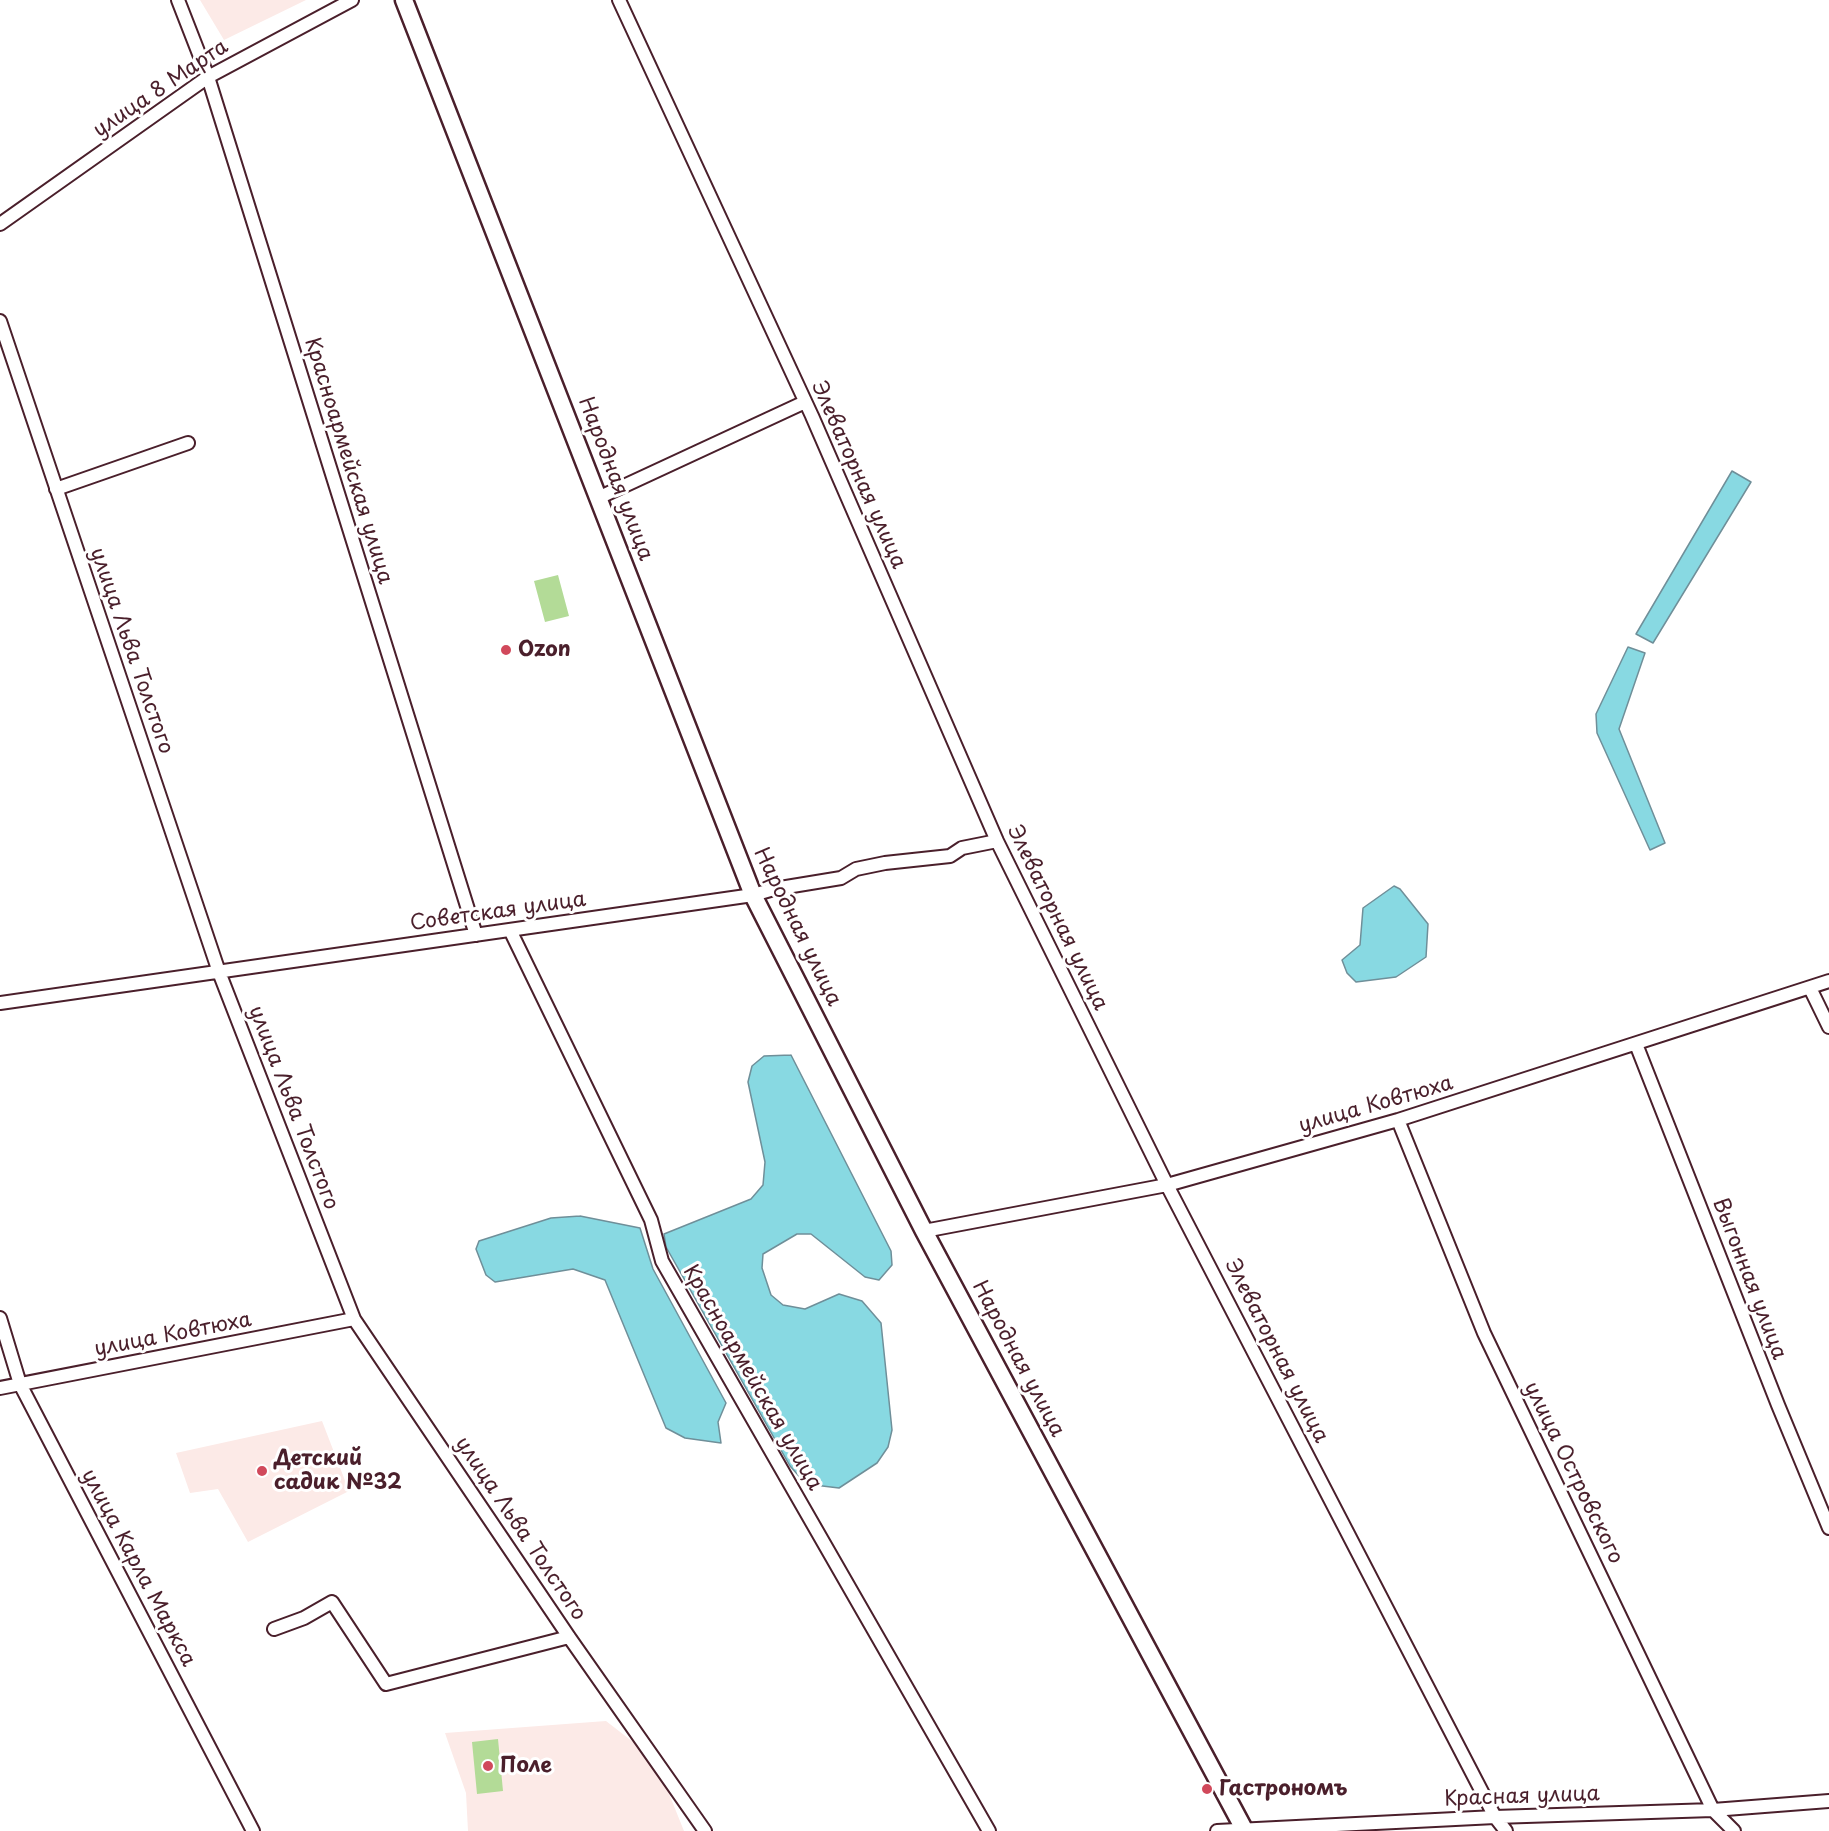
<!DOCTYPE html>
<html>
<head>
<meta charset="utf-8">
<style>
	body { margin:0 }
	canvas { display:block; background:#fff }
</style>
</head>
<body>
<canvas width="1829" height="1831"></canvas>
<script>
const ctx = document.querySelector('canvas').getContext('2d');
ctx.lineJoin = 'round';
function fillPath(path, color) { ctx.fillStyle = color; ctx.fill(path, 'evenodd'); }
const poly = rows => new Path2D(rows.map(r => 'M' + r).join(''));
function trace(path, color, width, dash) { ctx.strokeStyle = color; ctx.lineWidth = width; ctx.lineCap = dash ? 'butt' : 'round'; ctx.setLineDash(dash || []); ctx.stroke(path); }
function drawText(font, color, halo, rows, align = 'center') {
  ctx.font = font + ' "Playpen Sans",sans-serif'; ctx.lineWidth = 6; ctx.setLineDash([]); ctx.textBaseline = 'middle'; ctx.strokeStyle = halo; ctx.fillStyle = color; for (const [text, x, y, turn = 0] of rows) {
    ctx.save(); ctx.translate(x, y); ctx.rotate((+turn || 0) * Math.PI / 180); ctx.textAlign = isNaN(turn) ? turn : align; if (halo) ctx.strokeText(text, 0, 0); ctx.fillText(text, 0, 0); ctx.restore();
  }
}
const built = poly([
	[200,0,306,0,224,40],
	[322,1421,349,1491,248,1542,218,1489,190,1493,176,1453],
	[606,1721,655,1759,684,1831,468,1831,466,1793,445,1733]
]);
const green = poly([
	[558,575,569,616,545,622,534,581],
	[498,1739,503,1791,477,1794,472,1742]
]);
const water = poly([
	[1732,471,1751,482,1653,643,1636,634,1732,471],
	[1628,647,1645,653,1619,729,1665,843,1650,850,1597,733,1596,714,1628,647],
	[1394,886,1400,889,1428,924,1426,957,1396,977,1356,982,1347,973,1342,960,1360,945,1363,908,1394,886],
	[791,1055,891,1251,892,1265,879,1280,865,1277,811,1234,797,1234,763,1254,762,1268,771,1295,783,1305,805,1309,839,1294,862,1301,881,1323,892,1430,888,1447,877,1463,839,1488,806,1484,790,1466,666,1247,664,1234,751,1199,763,1185,765,1162,748,1082,752,1066,764,1056,791,1055],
	[580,1216,640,1228,653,1269,726,1403,718,1422,721,1443,685,1438,666,1428,605,1280,573,1269,495,1282,486,1275,476,1249,479,1241,551,1218,580,1216]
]);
const minor = poly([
	[178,0,208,77,476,935],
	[619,0,812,416,997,841,1167,1185,1495,1817,1506,1831],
	[0,224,208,77,352,0],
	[0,321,219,972,354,1319,569,1637,705,1831],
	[56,489,188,443],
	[598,498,805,402],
	[510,930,651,1220,662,1261,989,1831],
	[1810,988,1829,1027],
	[0,1003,753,895,774,889,841,878,856,869,885,863,950,856,962,848,997,841],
	[1636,1044,1778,1405,1829,1528],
	[1398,1120,1484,1333,1713,1810,1734,1831],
	[924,1231,1167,1185,1398,1120,1829,981],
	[0,1318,20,1384,253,1831],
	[0,1388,354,1319],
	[274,1629,304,1618,332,1602,386,1684,569,1637],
	[1217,1831,1495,1817,1713,1810,1829,1801]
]);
const major = poly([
	[404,0,753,895,924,1231,1245,1831]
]);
const markers = [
	[506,650,6,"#d1495b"],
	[262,1471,6,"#d1495b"],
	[488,1766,6,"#d1495b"],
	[1207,1789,6,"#d1495b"]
];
const streetNames = [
	["улица 8 Марта",161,89,-34],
	["Красноармейская улица",348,461,73],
	["Элеваторная улица",858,475,66],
	["Народная улица",615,479,69],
	["улица Льва Толстого",131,651,71],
	["Советская улица",498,912,-8],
	["Элеваторная улица",1057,918,64],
	["Народная улица",797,927,64],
	["улица Ковтюха",1376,1105,-16],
	["улица Льва Толстого",293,1108,69],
	["Выгонная улица",1749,1279,69],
	["улица Ковтюха",173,1335,-11],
	["Элеваторная улица",1276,1351,63],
	["Народная улица",1018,1359,62],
	["Красноармейская улица",752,1378,60],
	["улица Островского",1573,1473,64],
	["улица Льва Толстого",520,1529,56],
	["улица Карла Маркса",138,1568,62],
	["Красная улица",1522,1797,-2]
];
const poiNames = [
	["Ozon",518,650],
	["Детский",274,1459],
	["садик №32",274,1483],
	["Поле",500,1766],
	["Гастрономъ",1219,1789]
];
fillPath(built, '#fceae7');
fillPath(green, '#b3db97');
fillPath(water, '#88d9e2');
trace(water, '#6f8f99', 1.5);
trace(minor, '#4a1f2b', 16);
trace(major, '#4a1f2b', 21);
trace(minor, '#fff', 12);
trace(major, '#fff', 16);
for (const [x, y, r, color] of markers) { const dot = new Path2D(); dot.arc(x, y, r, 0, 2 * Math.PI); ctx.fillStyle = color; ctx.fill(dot); trace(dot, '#fff', 2); }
drawText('21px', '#4a1f2b', '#fff', streetNames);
drawText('bold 21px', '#4a1f2b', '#fff', poiNames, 'left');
</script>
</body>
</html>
